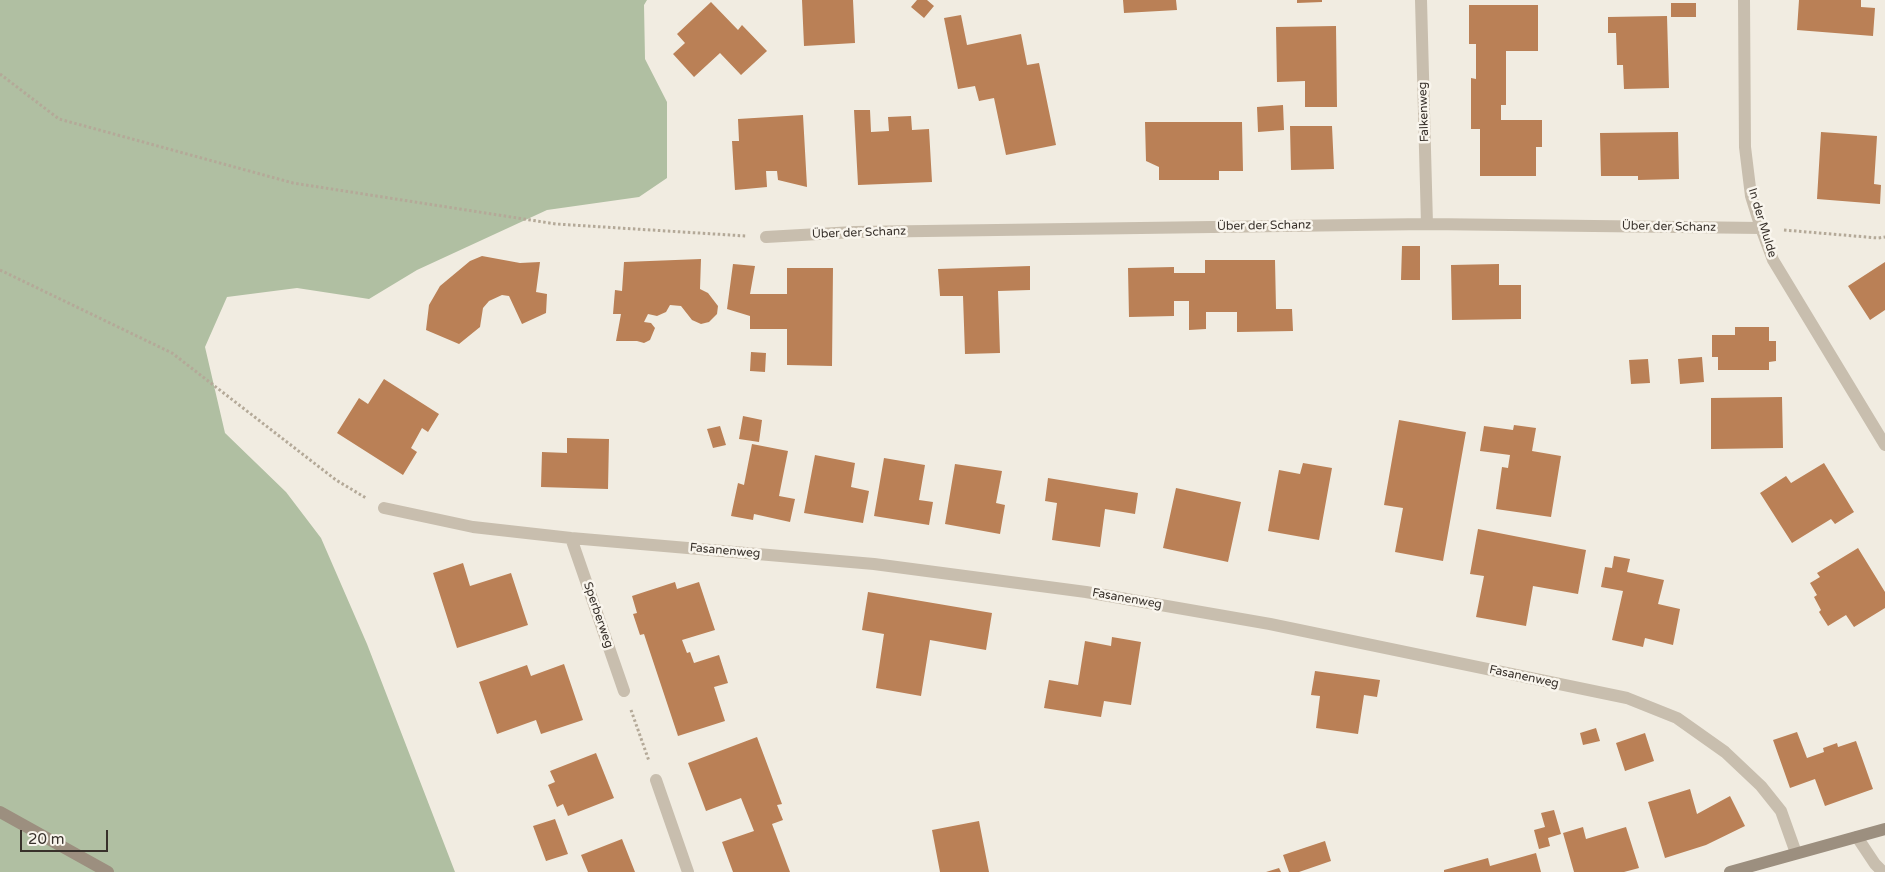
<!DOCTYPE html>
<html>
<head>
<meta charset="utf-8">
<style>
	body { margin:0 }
	#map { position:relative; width:1885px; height:872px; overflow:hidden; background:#f1ece1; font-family:"Varela Round",sans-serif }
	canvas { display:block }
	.scale { position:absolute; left:20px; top:830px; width:88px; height:22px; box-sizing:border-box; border:2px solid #38312b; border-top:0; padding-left:6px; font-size:15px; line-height:18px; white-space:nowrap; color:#38312b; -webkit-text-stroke:4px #f9f5ed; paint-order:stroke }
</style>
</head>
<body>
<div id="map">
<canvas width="1885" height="872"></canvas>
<div class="scale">20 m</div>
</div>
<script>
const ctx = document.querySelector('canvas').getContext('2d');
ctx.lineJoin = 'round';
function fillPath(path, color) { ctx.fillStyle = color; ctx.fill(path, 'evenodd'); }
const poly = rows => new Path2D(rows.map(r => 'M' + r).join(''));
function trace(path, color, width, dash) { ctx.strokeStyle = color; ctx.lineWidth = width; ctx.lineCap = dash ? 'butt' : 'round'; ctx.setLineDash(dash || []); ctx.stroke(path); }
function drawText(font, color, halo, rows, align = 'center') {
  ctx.font = font + ' "Varela Round",sans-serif'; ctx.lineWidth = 5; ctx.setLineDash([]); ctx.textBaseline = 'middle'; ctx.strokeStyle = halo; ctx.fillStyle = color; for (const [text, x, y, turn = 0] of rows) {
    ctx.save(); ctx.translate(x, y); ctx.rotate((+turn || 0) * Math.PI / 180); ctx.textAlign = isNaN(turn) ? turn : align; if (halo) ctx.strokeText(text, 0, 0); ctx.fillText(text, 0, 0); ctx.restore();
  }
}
const green = poly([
	[0,0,647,0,644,5,645,59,667,102,667,178,639,197,547,210,417,270,369,299,297,288,227,297,205,347,225,433,286,492,321,538,367,644,455,872,0,872]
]);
const building = poly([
	[802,0,853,0,855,43,804,46],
	[917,0,927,0,934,6,924,18,911,7],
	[1123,0,1176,0,1177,10,1124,13],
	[1297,0,1322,0,1322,2,1297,3],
	[1799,0,1861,0,1861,7,1875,8,1873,36,1797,30],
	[711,2,738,30,742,25,767,51,741,75,720,53,694,77,673,54,685,43,677,34],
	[1671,3,1696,3,1696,17,1671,17],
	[1469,5,1538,5,1538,51,1506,51,1506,105,1501,105,1501,120,1542,120,1542,147,1536,147,1536,176,1480,176,1480,129,1471,129,1471,78,1476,79,1476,44,1469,44],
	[961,15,967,45,1021,34,1027,65,1039,63,1056,145,1006,155,994,98,979,101,975,86,958,89,944,18],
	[1667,16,1669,88,1624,89,1623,65,1617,65,1616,33,1608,33,1608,17],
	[1336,26,1337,107,1305,107,1305,81,1277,82,1276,27],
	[1283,105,1284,130,1258,132,1257,107],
	[854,110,870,110,871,132,889,131,888,117,911,116,912,130,929,129,932,182,858,185],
	[803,115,807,187,778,180,777,171,766,171,767,187,735,190,732,141,739,141,738,119],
	[1145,122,1242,122,1243,171,1219,171,1219,180,1159,180,1159,167,1146,161],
	[1290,126,1332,126,1334,169,1291,170],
	[1678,132,1679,179,1638,180,1638,176,1601,176,1600,133],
	[1821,132,1877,136,1874,184,1881,185,1880,204,1817,199],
	[1402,246,1420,246,1420,280,1401,280],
	[482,256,520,263,540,262,536,292,547,294,546,313,522,324,509,296,502,295,489,301,483,308,480,327,459,344,426,330,429,305,440,286,470,261],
	[701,259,700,289,708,293,718,306,717,314,709,322,701,324,692,320,681,306,670,305,666,312,657,316,648,314,644,322,651,323,655,328,650,340,644,343,637,341,616,341,621,314,613,314,615,290,622,291,624,262],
	[1205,260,1275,260,1276,309,1292,309,1293,331,1237,332,1237,312,1206,312,1206,329,1189,330,1189,301,1174,301,1174,316,1129,317,1128,268,1174,267,1174,273,1205,273],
	[1885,262,1885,310,1870,320,1848,286],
	[733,264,755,266,750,294,787,294,787,268,833,268,832,366,787,365,787,329,750,329,750,316,727,309],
	[1499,264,1499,285,1521,285,1521,319,1452,320,1451,265],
	[1030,266,1030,290,998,291,1000,353,965,354,963,296,940,296,938,269],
	[1735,327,1769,327,1769,341,1776,341,1776,361,1769,362,1769,370,1718,370,1718,357,1712,357,1712,335,1735,335],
	[751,352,766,353,765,372,750,371],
	[1702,357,1704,382,1680,384,1678,359],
	[1648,359,1650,383,1631,384,1629,360],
	[384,379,439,414,428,432,422,428,411,448,417,452,403,475,337,433,359,398,368,404],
	[1782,397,1783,448,1711,449,1711,398],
	[743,416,762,420,759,442,739,439],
	[1399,420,1466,432,1443,561,1395,552,1403,508,1384,505],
	[1514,425,1536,428,1532,451,1561,456,1551,517,1496,509,1502,467,1508,468,1510,455,1480,451,1484,426,1513,430],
	[720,426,726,445,713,448,707,429],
	[567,438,609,439,608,489,541,487,542,452,567,453],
	[752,444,788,451,779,496,795,499,790,522,754,514,753,520,731,516,738,483,744,485],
	[815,455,855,463,851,487,869,491,863,523,804,513],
	[884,458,925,465,919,500,933,502,929,525,874,516],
	[1303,463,1332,468,1319,540,1268,531,1279,470,1300,474],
	[1824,463,1854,512,1835,524,1831,519,1792,543,1760,493,1786,476,1791,483],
	[955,464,1002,471,996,503,1005,505,1000,534,945,524],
	[1048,478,1138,493,1135,514,1105,509,1100,547,1052,540,1057,503,1045,501],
	[1176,488,1241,502,1228,562,1163,548],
	[1478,529,1586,550,1578,594,1533,586,1526,626,1476,617,1484,576,1470,574],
	[1858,548,1885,592,1885,608,1854,627,1846,615,1828,626,1819,612,1821,610,1814,597,1817,595,1810,583,1820,577,1817,573],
	[1614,556,1630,559,1627,572,1664,580,1658,604,1680,609,1673,645,1645,638,1643,647,1612,640,1623,591,1601,587,1605,567,1612,568],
	[463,563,470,586,511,573,528,625,457,648,433,573],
	[675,582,677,589,699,582,715,630,682,640,687,653,690,652,694,663,719,655,728,683,714,687,725,721,678,736,644,634,640,635,633,614,637,613,632,596],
	[868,592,992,613,986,650,930,640,921,696,876,688,884,634,862,630],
	[1112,637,1141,642,1131,705,1104,701,1101,717,1044,708,1049,680,1078,685,1085,641,1111,646],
	[564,664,583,720,541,734,536,720,497,734,479,682,527,665,531,676],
	[1315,671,1380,680,1377,697,1364,695,1358,734,1316,728,1320,696,1311,695],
	[1596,728,1600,741,1583,745,1580,733],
	[1797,732,1807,758,1824,752,1823,748,1837,743,1838,747,1856,741,1873,789,1825,806,1815,779,1790,788,1773,740],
	[1645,733,1654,761,1625,771,1616,743],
	[757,737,782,804,777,805,783,820,772,824,790,872,733,872,722,842,754,831,741,798,706,811,688,763],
	[596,753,614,798,568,816,563,804,557,807,548,785,555,782,550,771],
	[1690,789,1697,814,1730,796,1745,826,1706,845,1665,858,1648,802],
	[1554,810,1561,834,1548,838,1550,846,1539,849,1534,830,1545,827,1541,813],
	[555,819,568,854,546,861,533,826],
	[979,821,989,872,940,872,932,830],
	[1583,827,1586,839,1626,827,1639,868,1624,872,1574,872,1563,833],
	[622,839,635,872,588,872,581,855],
	[1325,841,1331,861,1299,872,1289,872,1283,855],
	[1536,853,1541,872,1444,872,1444,870,1488,858,1490,866],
	[1279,868,1281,872,1266,872]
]);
const path = poly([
	[0,74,59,119,293,183,556,224,746,236],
	[1784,230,1878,238,1885,237],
	[0,270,172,353,336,480,366,498],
	[631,710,649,761]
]);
const lane = poly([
	[1857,837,1875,864,1883,872]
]);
const street = poly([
	[1421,0,1427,224],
	[1744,0,1745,147,1751,196,1761,228,1773,260,1885,445],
	[766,237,854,232,1427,224,1761,228],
	[384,508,473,527,571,538,874,564,1086,592,1270,624,1627,698,1677,718,1725,752,1761,786,1781,811,1796,853],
	[571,538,624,691],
	[656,780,688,872]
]);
const secondary = poly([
	[0,812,108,872],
	[1730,872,1885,829]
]);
const streetNames = [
	["Falkenweg",1424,112,-92],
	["In der Mulde",1762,223,73],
	["Über der Schanz",1264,226,-1],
	["Über der Schanz",1669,227,1],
	["Über der Schanz",859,233,-2],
	["Fasanenweg",725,551,5],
	["Fasanenweg",1127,599,10],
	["Sperberweg",598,615,71],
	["Fasanenweg",1524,677,12]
];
fillPath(green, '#b0bfa2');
fillPath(building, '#ba8056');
trace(path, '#b4a998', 3, [2.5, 2.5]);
trace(lane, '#c8beae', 12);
trace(street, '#c8beae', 12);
trace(secondary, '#9c8f7f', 12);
drawText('12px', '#38312b', '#f9f5ed', streetNames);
</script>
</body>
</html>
